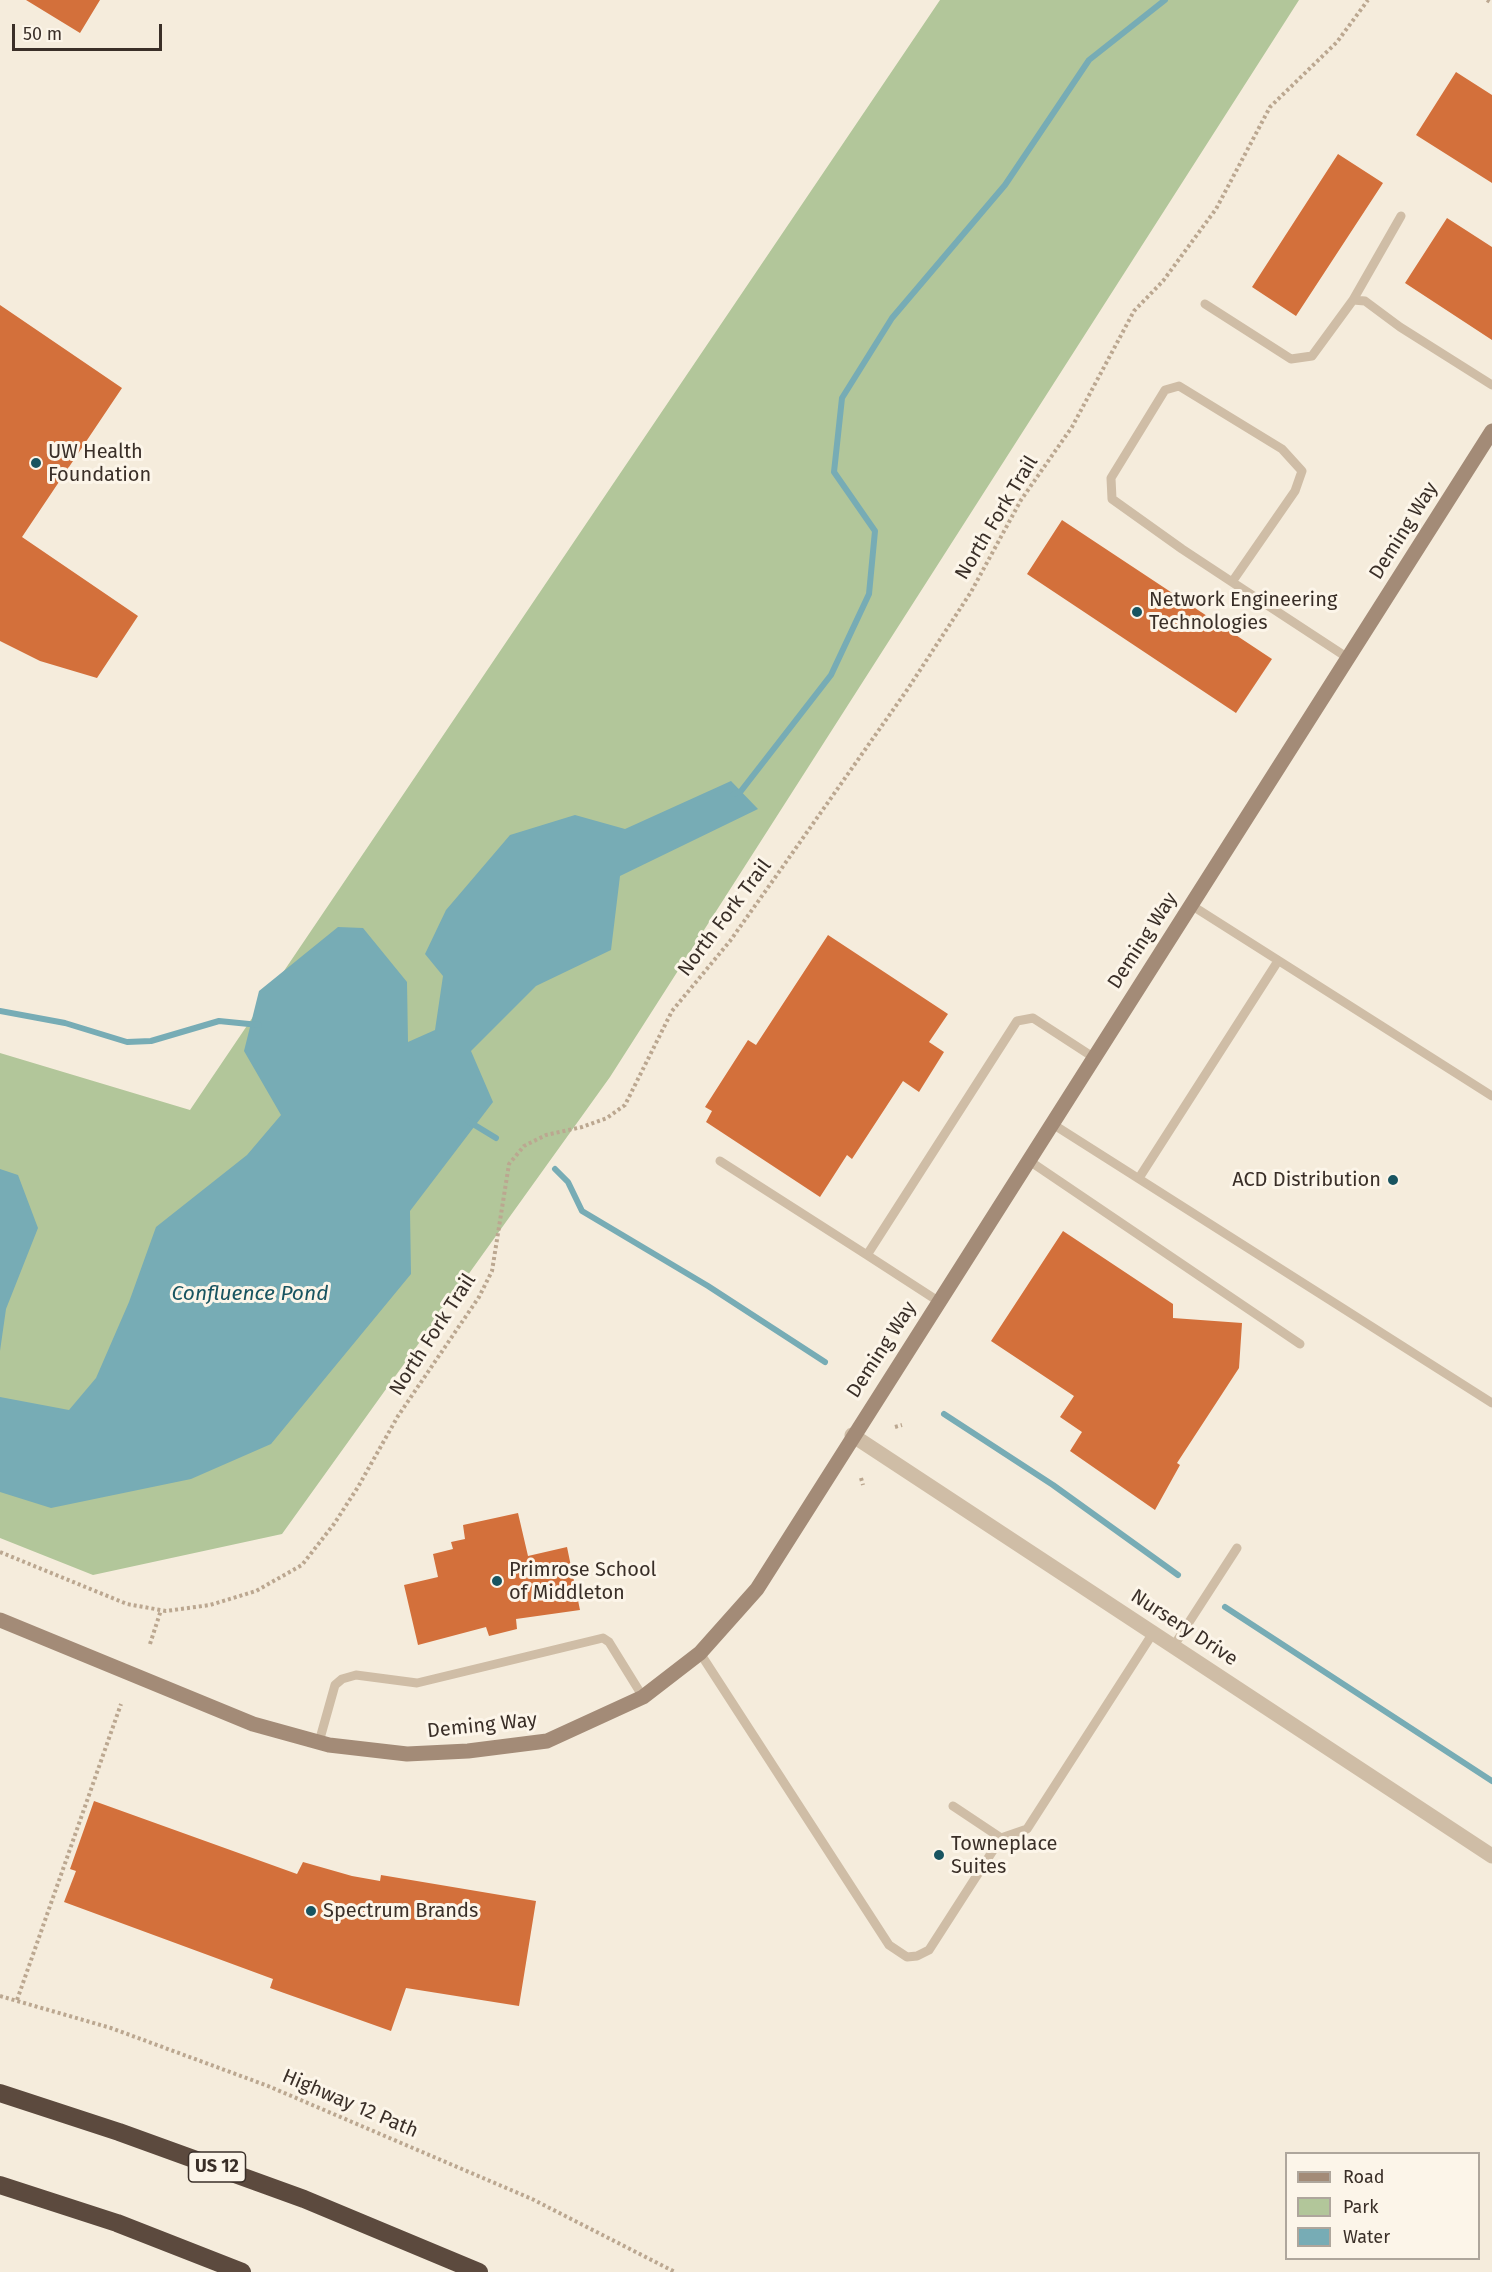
<!DOCTYPE html>
<html>
<head>
<meta charset="utf-8">
<style>
	body { margin:0 }
	#map { position:relative; width:1492px; height:2272px; overflow:hidden; background:#f5ecdc; font-family:"Fira Sans",sans-serif }
	canvas { display:block }
	.legend { position:absolute; left:1285px; top:2152px; width:195px; height:108px; box-sizing:border-box; background:#fcf5e9; border:2px solid #aea69c; margin:0; padding:8px 10px; list-style:none; font-size:18px; color:#3a2f28 }
	.legend li { display:flex; align-items:center; gap:12px; height:30px }
	.legend b { width:30px; border:2px solid #aea69c }
	.scale { position:absolute; left:12px; top:24px; width:150px; height:27px; box-sizing:border-box; border:3px solid #3a2f28; border-top:0; padding-left:8px; font-size:18px; line-height:21px; white-space:nowrap; color:#3a2f28; -webkit-text-stroke:4px #fcf5e9; paint-order:stroke }
</style>
</head>
<body>
<div id="map">
<canvas width="1492" height="2272"></canvas>
<ul class="legend">
<li><b style="height:8px;background:#a38b77"></b>Road</li>
<li><b style="height:16px;background:#b2c69a"></b>Park</li>
<li><b style="height:16px;background:#77acb5"></b>Water</li>
</ul>
<div class="scale">50 m</div>
</div>
<script>
const ctx = document.querySelector('canvas').getContext('2d');
ctx.lineJoin = 'round';
function fillPath(path, color) { ctx.fillStyle = color; ctx.fill(path, 'evenodd'); }
const poly = rows => new Path2D(rows.map(r => 'M' + r).join(''));
function trace(path, color, width, dash) { ctx.strokeStyle = color; ctx.lineWidth = width; ctx.lineCap = dash ? 'butt' : 'round'; ctx.setLineDash(dash || []); ctx.stroke(path); }
function drawText(font, color, halo, rows, align = 'center') {
  ctx.font = font + ' "Fira Sans",sans-serif'; ctx.lineWidth = 6; ctx.setLineDash([]); ctx.textBaseline = 'middle'; ctx.strokeStyle = halo; ctx.fillStyle = color; for (const [text, x, y, turn = 0] of rows) {
    ctx.save(); ctx.translate(x, y); ctx.rotate((+turn || 0) * Math.PI / 180); ctx.textAlign = isNaN(turn) ? turn : align; if (halo) ctx.strokeText(text, 0, 0); ctx.fillText(text, 0, 0); ctx.restore();
  }
}
const green = poly([
	[940,0,1299,0,610,1077,282,1534,93,1575,0,1538,0,1053,190,1110]
]);
const water = poly([
	[731,781,758,809,620,876,611,950,536,986,471,1051,493,1102,410,1211,411,1274,271,1444,191,1479,51,1508,0,1492,0,1397,69,1410,96,1378,129,1302,156,1227,247,1155,281,1115,244,1051,259,991,338,927,363,928,407,982,408,1042,435,1030,443,976,425,954,446,910,510,835,575,815,625,829],
	[0,1169,18,1175,38,1228,6,1309,0,1351]
]);
const stream = poly([
	[734,794,741,791,831,675,869,594,875,531,834,472,842,398,892,318,1005,185,1089,60,1165,0],
	[0,1011,65,1023,127,1042,151,1041,219,1021,259,1025],
	[468,1121,496,1138],
	[555,1169,568,1182,582,1211,708,1286,825,1362],
	[944,1414,1053,1485,1178,1575],
	[1225,1607,1492,1781]
]);
const building = poly([
	[26,0,100,0,80,33],
	[1456,72,1492,95,1492,183,1416,135],
	[1338,154,1383,183,1296,316,1252,287],
	[1447,218,1492,247,1492,340,1405,283],
	[0,305,122,388,22,537,138,616,97,678,40,661,0,641],
	[1062,520,1272,659,1236,713,1027,574],
	[828,935,948,1014,929,1042,944,1052,919,1092,903,1081,852,1159,847,1155,820,1197,706,1122,712,1111,705,1107,748,1040,756,1045],
	[1063,1231,1173,1304,1173,1318,1242,1323,1239,1368,1177,1463,1180,1465,1155,1510,1070,1451,1082,1432,1060,1417,1074,1396,991,1341],
	[518,1513,528,1556,567,1547,580,1610,516,1619,517,1629,489,1636,486,1627,418,1645,404,1585,438,1577,433,1554,453,1549,451,1542,465,1539,463,1525],
	[94,1801,297,1874,303,1862,352,1876,380,1881,381,1875,536,1901,519,2006,406,1988,391,2031,270,1988,273,1979,64,1902,76,1871,70,1869]
]);
const path = poly([
	[1487,0,1492,3],
	[895,1427,902,1425],
	[861,1478,863,1485],
	[0,1552,127,1604,166,1611,210,1605,256,1591,302,1565,334,1524,358,1487,398,1416,479,1297,492,1271,509,1164,524,1146,546,1135,582,1127,607,1118,625,1105,672,1011,730,941,779,872,907,690,971,592,1021,500,1072,427,1134,311,1163,281,1216,209,1270,107,1337,42,1368,0],
	[150,1644,161,1610],
	[0,1996,111,2028,268,2086,532,2199,675,2272],
	[17,2000,121,1704]
]);
const lane = poly([
	[1353,300,1401,216],
	[1205,304,1291,359,1312,356,1353,300,1365,301,1400,327,1492,385],
	[1232,582,1295,491,1302,471,1282,449,1179,386,1165,390,1111,478,1112,499,1182,549,1232,582,1348,658],
	[1191,905,1492,1096],
	[1051,1123,1492,1403],
	[1028,1160,1300,1344],
	[720,1161,867,1255,1017,1021,1033,1018,1093,1057],
	[1139,1178,1278,961],
	[867,1255,938,1301],
	[1173,1647,1237,1548],
	[700,1653,889,1945,907,1957,917,1956,929,1950,1001,1838,1027,1829,1153,1633],
	[319,1742,335,1685,342,1679,356,1675,417,1683,603,1638,609,1642,643,1697],
	[953,1806,1001,1838]
]);
const street = poly([
	[852,1435,1492,1856]
]);
const secondary = poly([
	[0,1620,253,1724,329,1745,407,1754,468,1751,547,1741,643,1697,700,1653,757,1589,1492,431]
]);
const highway = poly([
	[0,2093,119,2132,304,2199,479,2272],
	[0,2185,117,2223,242,2272]
]);
const markers = [
	[36,463,6,"#185460"],
	[1137,612,6,"#185460"],
	[1393,1180,6,"#185460"],
	[497,1581,6,"#185460"],
	[939,1855,6,"#185460"],
	[311,1911,6,"#185460"]
];
const shields = [
	[217,2167,57]
];
const shieldNames = [
	["US 12",217,2167]
];
const poiNames = [
	["UW Health",48,452],
	["Foundation",48,475],
	["Network Engineering",1149,600],
	["Technologies",1149,623],
	["ACD Distribution",1381,1180,"right"],
	["Primrose School",509,1570],
	["of Middleton",509,1593],
	["Towneplace",951,1844],
	["Suites",951,1867],
	["Spectrum Brands",323,1911]
];
const streetNames = [
	["North Fork Trail",997,518,-59],
	["Deming Way",1404,531,-58],
	["North Fork Trail",725,918,-53],
	["Deming Way",1143,941,-57],
	["North Fork Trail",433,1335,-57],
	["Deming Way",882,1350,-57],
	["Nursery Drive",1184,1628,33],
	["Deming Way",482,1726,-6],
	["Highway 12 Path",350,2104,23]
];
const waterNames = [
	["Confluence Pond",250,1294]
];
fillPath(green, '#b2c69a');
fillPath(water, '#77acb5');
trace(stream, '#77acb5', 6);
fillPath(building, '#d3703b');
trace(path, '#bba790', 4, [3, 3]);
trace(lane, '#cfbda6', 9);
trace(street, '#cfbda6', 15);
trace(secondary, '#a38b77', 15);
trace(highway, '#5c4a3e', 18);
for (const [x, y, r, color] of markers) { const dot = new Path2D(); dot.arc(x, y, r, 0, 2 * Math.PI); ctx.fillStyle = color; ctx.fill(dot); trace(dot, '#fcf5e9', 2); }
for (const [x, y, w] of shields) { const box = new Path2D(); box.roundRect(x - w / 2, y - 15, w, 30, 4.5); ctx.fillStyle = '#fcf5e9'; ctx.fill(box); trace(box, '#3a2f28', 1.5); }
drawText('bold 18px', '#3a2f28', null, shieldNames);
drawText('20px', '#3a2f28', '#fcf5e9', poiNames, 'left');
drawText('20px', '#3a2f28', '#fcf5e9', streetNames);
drawText('italic 21px', '#185460', '#fcf5e9', waterNames);
</script>
</body>
</html>
